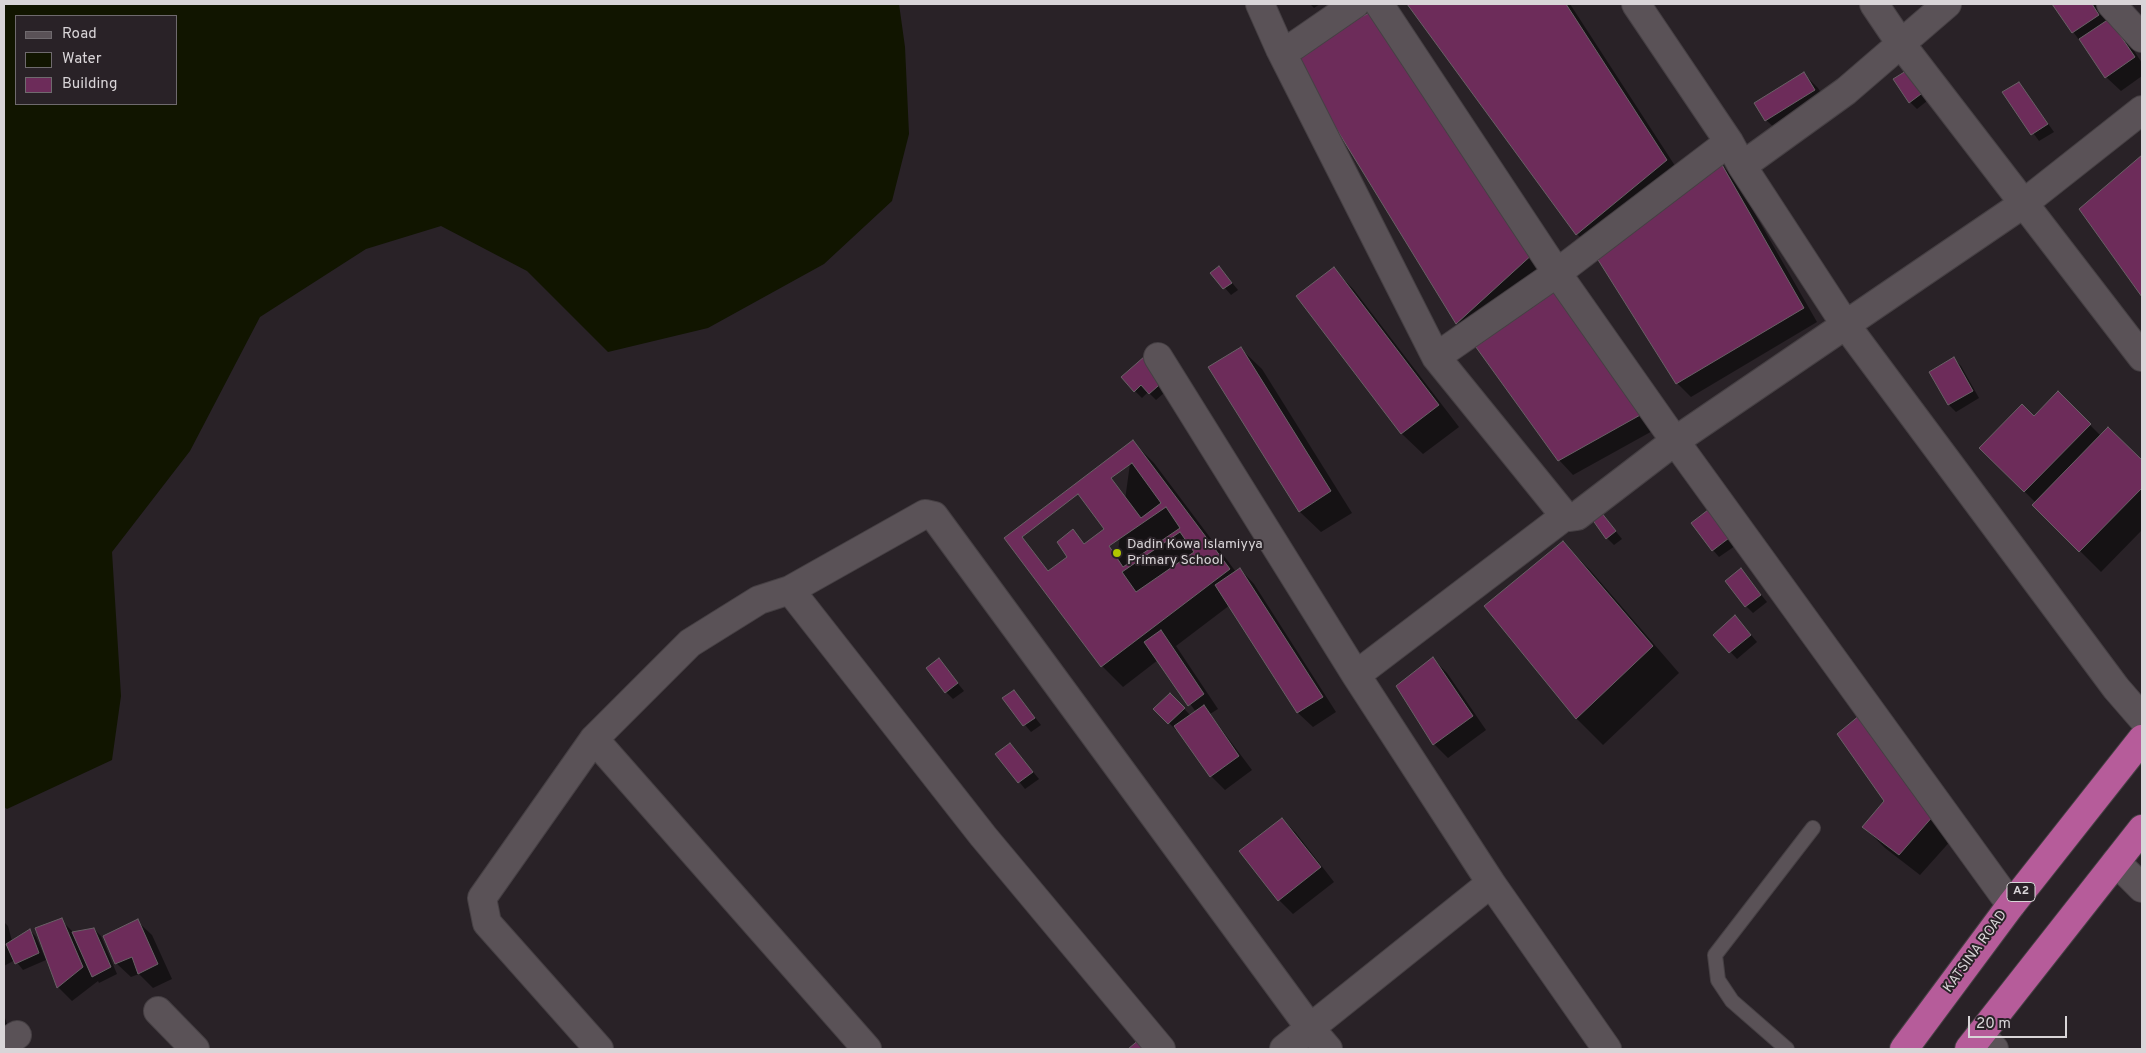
<!DOCTYPE html>
<html>
<head>
<meta charset="utf-8">
<style>
	body { margin:0 }
	#map { position:relative; width:2146px; height:1053px; overflow:hidden; background:#292227; font-family:Overpass,sans-serif }
	canvas { display:block }
	.frame { position:absolute; inset:0; border:5px solid #d9d5d8; pointer-events:none }
	.legend { position:absolute; left:15px; top:15px; width:162px; height:90px; box-sizing:border-box; background:#292227; border:1px solid #6f6a6e; margin:0; padding:6px 9px; list-style:none; font-size:15px; color:#d9d5d8 }
	.legend li { display:flex; align-items:center; gap:10px; height:25px }
	.legend b { width:25px; border:1px solid #6f6a6e }
	.scale { position:absolute; left:1968px; top:1016px; width:99px; height:22px; box-sizing:border-box; border:2px solid #d9d5d8; border-top:0; padding-left:6px; font-size:15px; line-height:18px; white-space:nowrap; color:#d9d5d8; -webkit-text-stroke:4px #292227; paint-order:stroke }
</style>
</head>
<body>
<div id="map">
<canvas width="2146" height="1053"></canvas>
<div class="frame"></div>
<ul class="legend">
<li><b style="height:6px;background:#5a5257"></b>Road</li>
<li><b style="height:14px;background:#111500"></b>Water</li>
<li><b style="height:14px;background:#6d2c5a"></b>Building</li>
</ul>
<div class="scale">20 m</div>
</div>
<script>
const ctx = document.querySelector('canvas').getContext('2d');
ctx.lineJoin = 'round';
function fillPath(path, color) { ctx.fillStyle = color; ctx.fill(path, 'evenodd'); }
const poly = rows => new Path2D(rows.map(r => 'M' + r).join(''));
function trace(path, color, width, dash) { ctx.strokeStyle = color; ctx.lineWidth = width; ctx.lineCap = dash ? 'butt' : 'round'; ctx.setLineDash(dash || []); ctx.stroke(path); }
function drawText(font, color, halo, rows, align = 'center') {
  ctx.font = font + ' Overpass,sans-serif'; ctx.lineWidth = 4; ctx.setLineDash([]); ctx.textBaseline = 'middle'; ctx.strokeStyle = halo; ctx.fillStyle = color; for (const [text, x, y, turn = 0] of rows) {
    ctx.save(); ctx.translate(x, y); ctx.rotate((+turn || 0) * Math.PI / 180); ctx.textAlign = isNaN(turn) ? turn : align; if (halo) ctx.strokeText(text, 0, 0); ctx.fillText(text, 0, 0); ctx.restore();
  }
}
const water = poly([
	[4,4,899,4,905,47,909,134,892,201,824,264,708,328,608,352,527,271,441,226,366,249,260,317,190,451,112,552,121,696,112,760,7,809,4,807],
	[16,16,176,16,176,104,16,104]
]);
const shadow = poly([
	[1310,4,1320,4,1314,8],
	[1409,4,1570,4,1681,175,1591,248,1577,234],
	[2053,4,2095,4,2107,21,2123,34,2142,63,2142,76,2121,91,2106,77],
	[1291,54,1561,280,1656,429,1573,475,1559,460,1476,342,1457,323],
	[1803,73,1818,88,1828,104,1781,134,1766,120],
	[1912,79,1927,101,1917,109,1910,102],
	[2019,83,2054,132,2039,141,2004,93],
	[2142,156,2142,294,2081,210],
	[1721,164,1735,179,1817,322,1691,397,1677,383],
	[1219,267,1238,290,1231,295,1212,273],
	[1334,269,1354,290,1459,427,1423,454,1402,434,1298,296],
	[1241,349,1262,369,1352,513,1321,532,1300,512],
	[1145,358,1171,387,1156,400,1148,392,1142,398,1135,391],
	[1954,359,1961,366,1979,398,1956,412,1949,405,1931,372],
	[2058,393,2101,436,2108,429,2142,462,2142,530,2101,572,2034,505,2036,503,1981,448,2034,418],
	[1133,442,1154,463,1236,572,1240,569,1254,584,1336,712,1313,727,1298,713,1230,605,1176,646,1218,709,1210,714,1252,770,1225,790,1211,776,1177,728,1176,730,1155,709,1170,694,1191,716,1196,712,1158,660,1123,687,1102,666],
	[1708,511,1735,546,1719,557,1713,550],
	[1601,513,1622,539,1614,545,1607,538],
	[1563,543,1590,570,1679,673,1603,745,1577,719,1486,606],
	[1741,570,1767,602,1753,613,1746,606],
	[1742,624,1757,642,1737,659,1715,635],
	[1433,659,1447,673,1486,730,1448,758,1434,744],
	[939,660,964,691,953,699,946,692],
	[1014,691,1041,725,1031,732,1003,699],
	[1839,734,1954,837,1920,875,1885,848,1864,827,1885,801],
	[1010,744,1039,779,1025,789,997,754],
	[1282,819,1296,833,1334,882,1293,914,1279,900,1241,852],
	[61,920,74,933,94,929,101,936,117,974,99,983,98,981,72,1001,58,987],
	[137,921,152,935,172,979,153,988,139,974,131,977,116,963],
	[4,922,8,926,12,941,30,930,36,937,46,960,23,970,15,960,4,966],
	[4,1015,8,1027,4,1029]
]);
const building = poly([
	[1407,4,1566,4,1667,160,1576,235,1407,4],
	[2052,4,2092,4,2099,15,2072,33,2052,4],
	[1373,11,1535,252,1456,324,1290,53,1373,11],
	[2109,19,2135,57,2105,78,2079,39,2109,19],
	[1906,71,1921,94,1909,103,1893,79,1906,71],
	[1804,72,1815,90,1765,121,1754,103,1804,72],
	[2019,82,2048,124,2031,135,2002,92,2019,82],
	[2142,155,2142,297,2079,209,2142,155],
	[1721,163,1804,308,1676,384,1595,255,1721,163],
	[1219,266,1232,283,1223,289,1210,273,1219,266],
	[1334,267,1439,405,1401,434,1296,296,1334,267],
	[1552,284,1642,414,1558,461,1473,343,1552,284],
	[1241,347,1331,491,1299,512,1208,367,1241,347],
	[1145,356,1166,379,1149,394,1141,385,1134,392,1121,377,1145,356],
	[1954,357,1973,391,1948,405,1929,372,1954,357],
	[2058,391,2091,424,2024,492,1979,448,2022,404,2034,416,2058,391],
	[2108,427,2142,460,2142,488,2079,552,2032,505,2108,427],
	[1133,440,1230,569,1101,667,1004,538,1133,440],
	[1132,463,1161,503,1141,518,1111,478,1132,463],
	[1078,494,1104,529,1084,544,1073,529,1057,542,1067,557,1048,571,1022,537,1078,494],
	[1166,507,1180,528,1123,567,1109,546,1166,507],
	[1708,510,1729,538,1712,551,1691,523,1708,510],
	[1601,512,1616,531,1606,539,1592,519,1601,512],
	[1180,532,1194,552,1136,592,1122,572,1180,532],
	[1563,541,1653,646,1576,719,1484,606,1563,541],
	[1240,568,1323,697,1297,713,1215,585,1240,568],
	[1741,568,1761,595,1745,607,1725,581,1741,568],
	[1735,615,1751,635,1729,653,1713,635,1735,615],
	[1161,630,1204,694,1188,706,1144,642,1161,630],
	[1433,657,1473,716,1433,745,1396,686,1433,657],
	[939,658,958,683,945,693,926,668,939,658],
	[1014,690,1035,718,1023,726,1002,698,1014,690],
	[1170,693,1185,708,1168,724,1153,709,1170,693],
	[1204,705,1239,756,1210,777,1174,726,1204,705],
	[1860,715,1934,815,1899,855,1862,827,1884,801,1837,734,1860,715],
	[1010,743,1033,772,1018,783,995,754,1010,743],
	[1282,818,1321,867,1278,901,1239,851,1282,818],
	[62,918,83,967,57,988,35,928,62,918],
	[138,919,158,964,138,974,132,957,115,964,103,936,138,919],
	[94,928,111,967,92,977,72,932,94,928],
	[30,929,39,953,15,964,6,944,30,929],
	[1141,1038,1150,1049,1128,1049,1141,1038]
]);
const lane = poly([
	[1787,1049,1732,1001,1718,980,1715,955,1813,828]
]);
const street = poly([
	[1260,4,1280,49,1436,357,1565,516,1570,517,1577,516,1675,441,2023,204,2142,110],
	[1379,4,1557,273,1675,441,2011,905],
	[1636,4,1729,142,1742,166,1845,324,2116,688,2142,718],
	[1874,4,1901,44,2142,357],
	[2111,4,2142,38],
	[1280,49,1294,46,1355,4],
	[1742,166,1846,91,1947,4],
	[1158,357,1356,675,1491,883,1607,1049],
	[1436,357,1557,273,1729,142],
	[790,590,759,600,690,643,594,739,867,1049],
	[1356,675,1565,516],
	[594,739,482,898,487,923,599,1049],
	[2116,862,2142,888],
	[158,1011,195,1049],
	[1980,1034,1994,1049],
	[4,1044,17,1035],
	[1161,1049,983,836,790,590,925,514,934,516,1310,1028,1328,1049],
	[1284,1049,1491,883]
]);
const highway = poly([
	[1904,1049,2011,905,2142,739],
	[1969,1049,2142,829]
]);
const markers = [
	[1117,553,5,"#b0c500"]
];
const shields = [
	[2021,892,28]
];
const shieldNames = [
	["A2",2021,892]
];
const poiNames = [
	["Dadin Kowa Islamiyya",1127,545],
	["Primary School",1127,561]
];
const streetNames = [
	["KATSINA ROAD",1976,952,-54]
];
fillPath(water, '#111500');
fillPath(shadow, '#0007');
fillPath(building, '#6d2c5a');
trace(building, '#696166', 1);
trace(lane, '#464044', 16);
trace(street, '#464044', 30);
trace(highway, '#464044', 30);
trace(lane, '#5a5257', 14);
trace(street, '#5a5257', 28);
trace(highway, '#b65c9a', 28);
for (const [x, y, r, color] of markers) { const dot = new Path2D(); dot.arc(x, y, r, 0, 2 * Math.PI); ctx.fillStyle = color; ctx.fill(dot); trace(dot, '#292227', 2); }
for (const [x, y, w] of shields) { const box = new Path2D(); box.roundRect(x - w / 2, y - 9.5, w, 19, 4); ctx.fillStyle = '#292227'; ctx.fill(box); trace(box, '#d9d5d8', 1); }
drawText('bold 12px', '#d9d5d8', null, shieldNames);
drawText('14px', '#d9d5d8', '#292227', poiNames, 'left');
drawText('14px', '#d9d5d8', '#292227', streetNames);
</script>
</body>
</html>
